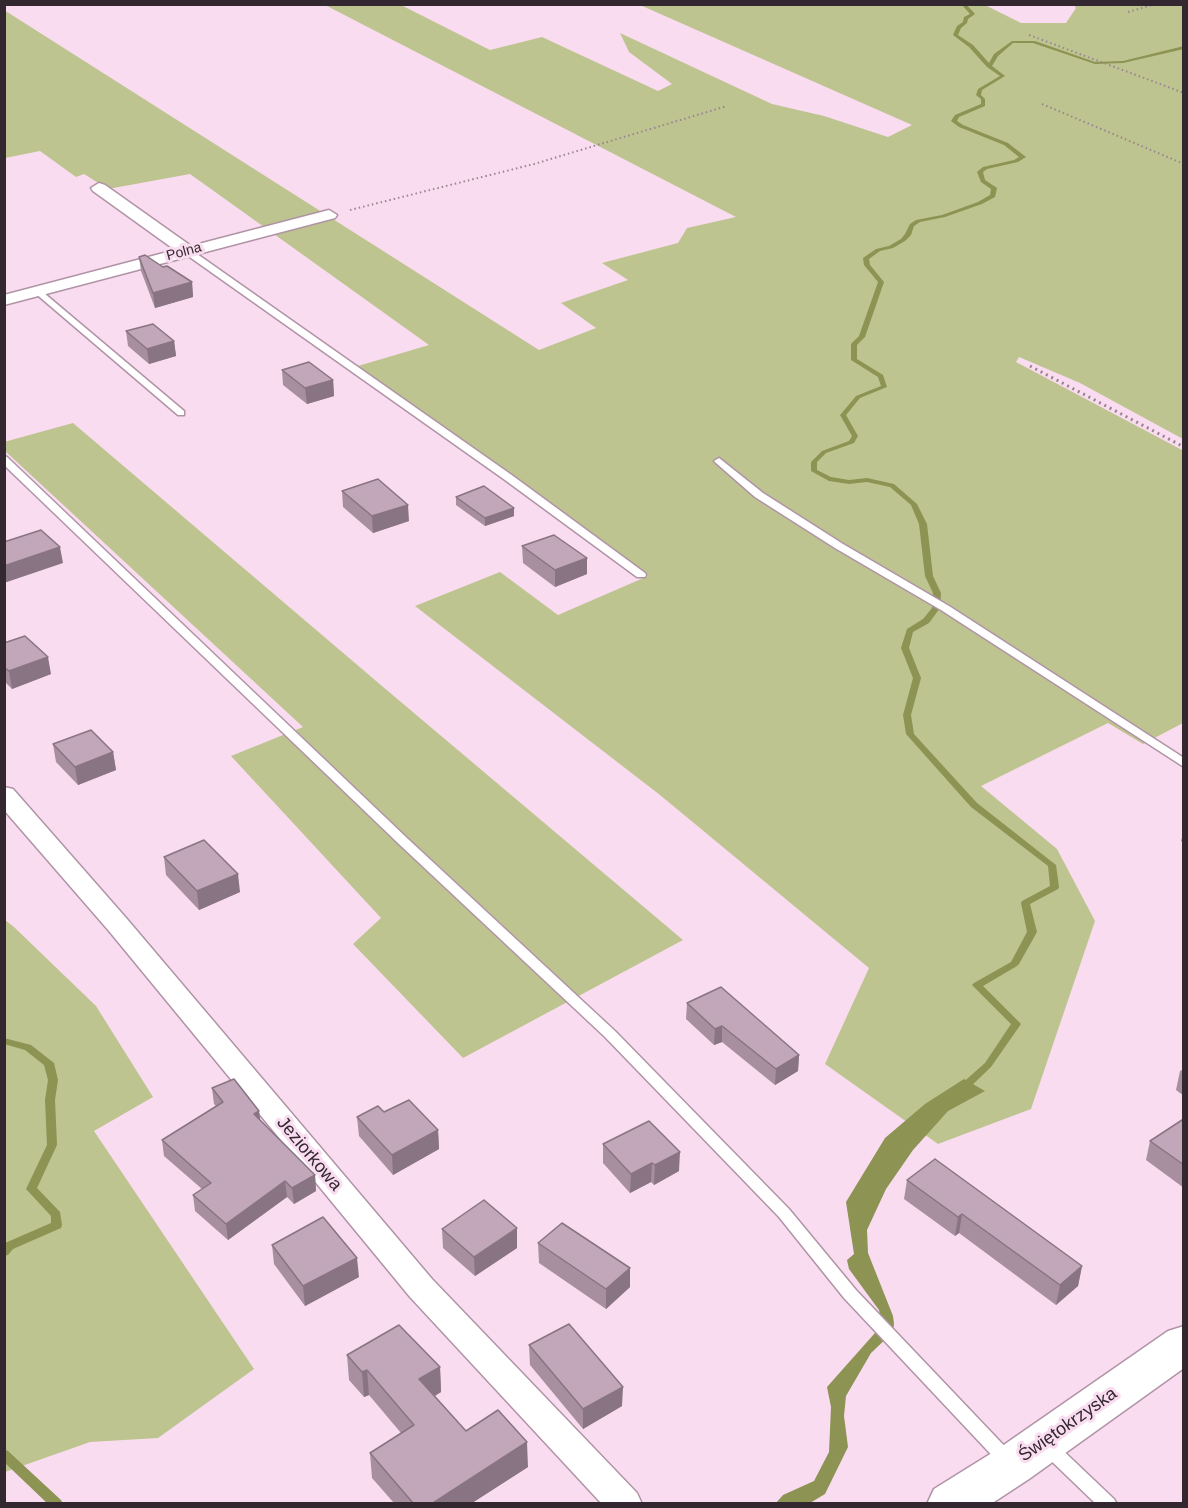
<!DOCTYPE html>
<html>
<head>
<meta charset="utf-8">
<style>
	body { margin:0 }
	#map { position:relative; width:1188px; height:1508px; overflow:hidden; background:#fadcf0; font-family:Helvetica,sans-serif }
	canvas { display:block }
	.frame { position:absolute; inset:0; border:6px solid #33282f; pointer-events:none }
</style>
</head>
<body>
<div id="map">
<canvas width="1188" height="1508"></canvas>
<div class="frame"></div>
</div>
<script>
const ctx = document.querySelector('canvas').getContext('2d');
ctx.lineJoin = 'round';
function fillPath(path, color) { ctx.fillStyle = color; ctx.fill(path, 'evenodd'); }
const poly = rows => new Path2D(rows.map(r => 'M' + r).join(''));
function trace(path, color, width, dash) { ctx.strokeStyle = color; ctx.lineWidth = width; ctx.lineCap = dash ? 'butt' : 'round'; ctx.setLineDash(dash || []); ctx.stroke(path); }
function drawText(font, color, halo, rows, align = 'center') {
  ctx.font = font + ' Helvetica,sans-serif'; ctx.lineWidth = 6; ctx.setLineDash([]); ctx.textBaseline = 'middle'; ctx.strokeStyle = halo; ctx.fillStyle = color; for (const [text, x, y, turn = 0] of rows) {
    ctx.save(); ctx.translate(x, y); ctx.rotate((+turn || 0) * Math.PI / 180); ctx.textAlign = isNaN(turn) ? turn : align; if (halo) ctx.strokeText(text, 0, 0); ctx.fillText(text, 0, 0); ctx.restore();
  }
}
const green = poly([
	[325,5,401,5,490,50,542,37,658,91,672,84,629,52,620,33,772,104,824,116,888,137,912,125,640,5,985,5,1021,23,1066,23,1076,8,1074,5,1183,5,1183,439,1080,383,1019,357,1016,362,1184,451,1183,723,1143,744,1108,723,981,786,1057,849,1095,921,1031,1109,938,1144,825,1064,869,968,660,795,415,606,500,572,558,615,648,576,358,366,429,345,190,174,108,189,84,174,76,177,40,151,5,158,4,10,539,350,596,328,561,303,628,280,602,263,678,243,687,228,736,217],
	[73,423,382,686,683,940,463,1058,353,944,381,918,231,756,303,727,5,451,4,442],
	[5,920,14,927,96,1006,153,1097,94,1131,254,1369,158,1438,90,1442,5,1472]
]);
const water = poly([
	[964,1079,985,1091,948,1111,913,1150,886,1189,867,1230,868,1253,893,1316,894,1324,893,1332,871,1353,846,1396,844,1416,848,1447,825,1494,810,1503,775,1504,783,1495,814,1481,829,1452,831,1407,827,1387,882,1325,879,1310,849,1269,847,1260,854,1254,846,1202,885,1138,925,1104]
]);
const stream = poly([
	[961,4,966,4,975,14,968,19,967,23,961,28,958,35,973,45,989,63,994,54,1012,41,1035,41,1095,62,1123,61,1184,46,1184,49,1123,63,1095,64,1033,43,1013,43,998,56,992,66,1005,76,982,90,981,95,985,99,985,106,959,117,957,121,963,125,1008,143,1026,157,1018,162,987,169,983,172,985,180,997,188,995,197,982,204,945,217,920,222,914,226,911,235,905,241,893,248,880,251,869,259,870,265,884,282,865,337,857,345,857,359,883,375,887,387,860,398,846,415,858,436,854,443,826,453,817,462,817,470,831,477,849,480,867,478,894,484,917,504,927,524,933,576,941,593,940,608,929,623,913,632,909,648,921,678,911,715,914,734,977,803,1056,865,1059,887,1058,889,1030,904,1037,932,1019,964,1017,966,983,986,1021,1024,991,1067,967,1090,963,1092,959,1090,958,1088,959,1086,985,1063,1011,1024,972,985,974,983,1011,962,1027,932,1021,903,1022,901,1050,886,1048,866,971,807,906,734,903,715,913,678,901,648,907,629,923,619,932,608,933,593,925,576,919,524,911,505,890,487,867,482,849,484,829,481,811,471,811,462,822,451,849,441,852,436,840,415,841,414,856,396,881,386,878,377,851,360,851,344,859,336,878,282,864,265,863,258,876,249,889,246,901,239,905,234,910,224,916,220,942,215,978,202,990,195,991,189,981,182,977,172,978,171,983,167,1014,160,1019,157,1004,145,959,127,951,121,955,115,981,104,981,99,976,95,978,89,1000,76,987,67,969,47,953,35,957,26,963,22,964,17,970,14,961,4],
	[4,1038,31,1045,54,1063,58,1080,55,1100,57,1145,37,1188,60,1212,62,1225,61,1228,13,1249,8,1255,4,1256,5,1243,51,1223,51,1216,26,1189,47,1145,45,1100,48,1080,44,1065,25,1050,4,1044,4,1038],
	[4,1449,8,1451,61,1500,63,1504,48,1504,4,1462,4,1449]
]);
const pathFar1 = poly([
	[1128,12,1156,4],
	[1029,35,1184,93],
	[1042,104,1184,164],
	[350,210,534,164,727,106]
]);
const path = poly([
	[1030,366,1184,447]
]);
const lane = poly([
	[184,249,190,249,513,476,645,573,646,575,645,577,637,577,505,480,184,253,184,249],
	[38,288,184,411,184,415,178,415,35,293,34,291,38,288],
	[4,456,7,457,408,839,615,1031,789,1209,856,1290,1013,1455,1016,1460,1013,1465,1007,1467,1001,1465,844,1298,779,1217,605,1037,400,845,4,465,4,456],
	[719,458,763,493,843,544,949,606,1184,758,1184,767,941,610,835,548,755,497,716,463,714,461,719,458],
	[1049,1441,1055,1443,1114,1499,1117,1504,1096,1504,1043,1453,1040,1448,1043,1443,1049,1441]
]);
const street = poly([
	[99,183,105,185,191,246,329,210,337,215,335,218,4,305,4,295,175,250,93,191,91,188,99,183],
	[4,787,13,789,127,919,432,1279,637,1493,642,1504,602,1504,410,1297,109,931,4,810,4,787]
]);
const secondary = poly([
	[1184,1326,1184,1368,1029,1479,991,1504,927,1504,934,1489,995,1451,1168,1331,1184,1326]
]);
const wall = poly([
	[139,257,192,282,193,297,155,308,141,271],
	[126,331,174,341,176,356,149,364,128,346],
	[282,370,333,380,334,396,307,404,283,385],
	[342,491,409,521,373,533,343,507],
	[456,497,514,516,485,526,456,505],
	[522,546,587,558,587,574,555,587,523,563],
	[4,643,51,674,12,689,4,681],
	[53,744,113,752,116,770,78,785,56,762],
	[1184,831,1184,843,1181,841],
	[164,857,240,892,199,910,166,875],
	[687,1003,799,1055,798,1071,775,1085,722,1042,714,1045,686,1019],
	[1184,1069,1184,1096,1176,1090,1180,1071],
	[212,1088,259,1111,260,1120,315,1175,316,1191,294,1204,287,1197,228,1240,195,1211,193,1195,202,1189,164,1156,162,1140,216,1106,214,1104],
	[384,1112,438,1130,439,1149,393,1175,359,1136,357,1117],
	[1184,1122,1184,1188,1146,1160,1150,1141],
	[603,1144,679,1171,654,1185,651,1182,630,1193,603,1163],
	[907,1180,1082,1266,1078,1286,1056,1305,959,1233,955,1236,904,1199],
	[442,1229,517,1248,475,1276,443,1248],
	[538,1243,630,1287,606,1309,539,1263],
	[272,1245,359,1277,305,1306,274,1264],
	[529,1345,622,1406,583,1429,530,1365],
	[347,1355,440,1367,441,1392,435,1396,466,1431,528,1467,472,1503,394,1503,372,1478,370,1453,401,1433,369,1395,364,1397,349,1380]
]);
const shadedWall = poly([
	[192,282,193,297,155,308,153,293],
	[174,341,176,356,149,364,147,349],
	[333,380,334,396,307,404,305,388],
	[408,505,409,521,373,533,372,516],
	[514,508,514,516,485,526,485,518],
	[60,547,63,563,4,583,4,566],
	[587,558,587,574,555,587,555,570],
	[48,657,51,674,12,689,9,671],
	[113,752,116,770,78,785,75,767],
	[238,874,240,892,199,910,197,891],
	[722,1026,722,1042,714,1045,715,1029],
	[799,1055,798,1071,775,1085,776,1069],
	[259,1111,261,1127,254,1114],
	[438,1130,439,1149,393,1175,392,1155],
	[680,1152,679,1171,654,1185,655,1165],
	[652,1163,651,1182,630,1193,631,1174],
	[315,1175,316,1191,294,1204,292,1188],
	[285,1181,287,1197,228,1240,226,1224],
	[962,1214,959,1233,955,1236,958,1217],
	[517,1228,517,1248,475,1276,474,1257],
	[357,1258,359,1277,305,1306,303,1286],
	[1082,1266,1078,1286,1056,1305,1060,1285],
	[630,1268,630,1287,606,1309,606,1289],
	[440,1367,441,1392,421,1404,419,1379],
	[367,1370,369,1395,364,1397,362,1372],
	[623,1387,622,1406,583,1429,583,1409],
	[527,1442,528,1467,472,1503,433,1503]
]);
const building = poly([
	[145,255,163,267,167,266,192,282,153,293,139,257,145,255],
	[153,324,174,341,147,349,126,331,153,324],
	[309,362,333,380,305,388,282,370,309,362],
	[378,479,408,505,372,516,342,491,378,479],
	[484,486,514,508,485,518,456,497,484,486],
	[41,530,60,547,4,566,4,542,41,530],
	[554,535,587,558,555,570,522,546,554,535],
	[25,636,48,657,9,671,4,667,4,643,25,636],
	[91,730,113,752,75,767,53,744,91,730],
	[204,840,238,874,197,891,164,857,204,840],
	[721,987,799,1055,776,1069,722,1026,715,1029,687,1003,721,987],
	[234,1079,259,1111,254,1114,315,1175,292,1188,285,1181,226,1224,193,1195,211,1183,162,1140,223,1102,212,1088,234,1079],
	[409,1100,438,1130,392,1155,357,1117,378,1106,384,1112,409,1100],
	[1182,1120,1184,1122,1184,1165,1150,1141,1182,1120],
	[649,1121,680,1152,655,1165,652,1163,631,1174,603,1144,649,1121],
	[935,1159,1082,1266,1060,1285,962,1214,958,1217,907,1180,935,1159],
	[484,1200,517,1228,474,1257,442,1229,484,1200],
	[323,1217,357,1258,303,1286,272,1245,323,1217],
	[562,1223,630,1268,606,1289,538,1243,562,1223],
	[569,1324,623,1387,583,1409,529,1345,569,1324],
	[399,1325,440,1367,419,1379,466,1431,498,1410,527,1442,433,1503,413,1503,370,1453,414,1425,367,1370,362,1372,347,1355,399,1325]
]);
const farStreetnames = [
	["Polna",184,252,-15]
];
const nearStreetnames = [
	["Jeziorkowa",309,1154,50],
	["Świętokrzyska",1068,1425,-35]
];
fillPath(green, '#bec48f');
fillPath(water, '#8c9353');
fillPath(stream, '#8c9353');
trace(lane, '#b094a6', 3);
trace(street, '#b094a6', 3);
trace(secondary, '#b094a6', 3);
trace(pathFar1, '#998491', 2, [1.5, 3]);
trace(path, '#998491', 3, [2, 4]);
fillPath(lane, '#fff');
fillPath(street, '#fff');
fillPath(secondary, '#fff');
fillPath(wall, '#a78f9f');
fillPath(shadedWall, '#887482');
fillPath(building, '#c2a6b9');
trace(building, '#887482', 1.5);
drawText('14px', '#33282f', '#fadcf0', farStreetnames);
drawText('18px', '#33282f', '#fadcf0', nearStreetnames);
</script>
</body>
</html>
